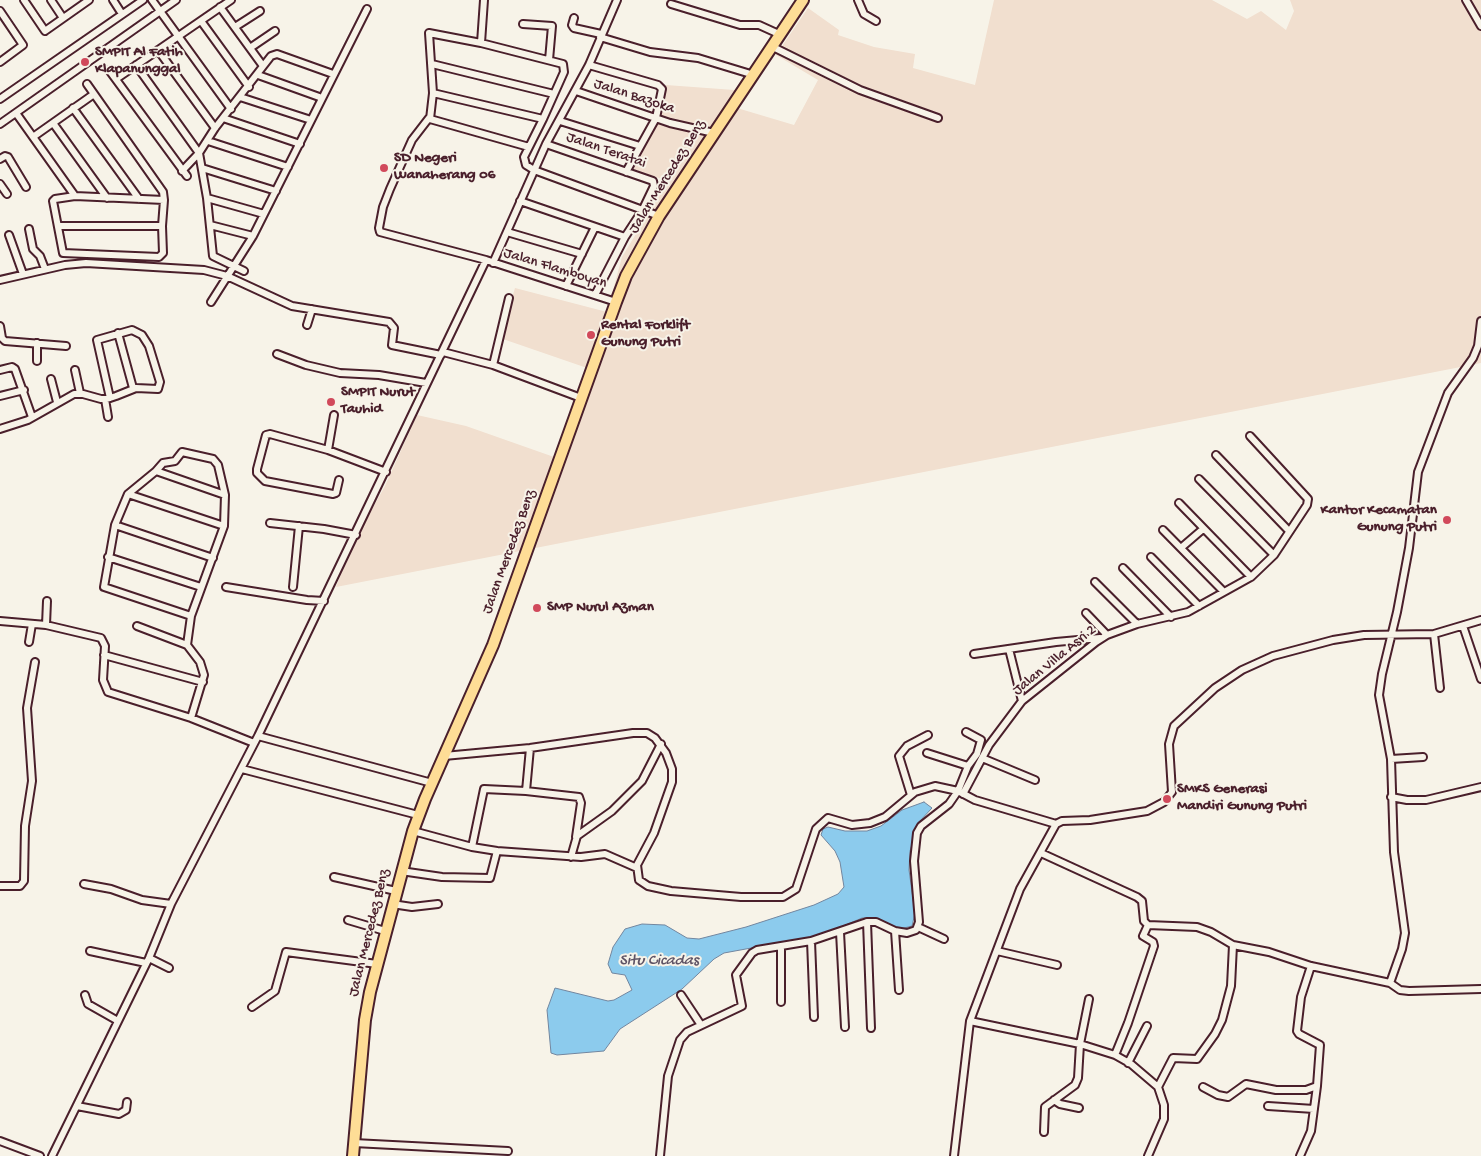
<!DOCTYPE html>
<html>
<head>
<meta charset="utf-8">
<style>
	body { margin:0 }
	canvas { display:block; background:#f7f3e8 }
</style>
</head>
<body>
<canvas width="1481" height="1156"></canvas>
<script>
const ctx = document.querySelector('canvas').getContext('2d');
ctx.lineJoin = 'round';
function fillPath(path, color) { ctx.fillStyle = color; ctx.fill(path, 'evenodd'); }
const poly = rows => new Path2D(rows.map(r => 'M' + r).join(''));
function trace(path, color, width, dash) { ctx.strokeStyle = color; ctx.lineWidth = width; ctx.lineCap = dash ? 'butt' : 'round'; ctx.setLineDash(dash || []); ctx.stroke(path); }
function drawText(font, color, halo, rows, align = 'center') {
  ctx.font = font + ' "Gochi Hand",sans-serif'; ctx.lineWidth = 4; ctx.setLineDash([]); ctx.textBaseline = 'middle'; ctx.strokeStyle = halo; ctx.fillStyle = color; for (const [text, x, y, turn = 0] of rows) {
    ctx.save(); ctx.translate(x, y); ctx.rotate((+turn || 0) * Math.PI / 180); ctx.textAlign = isNaN(turn) ? turn : align; if (halo) ctx.strokeText(text, 0, 0); ctx.fillText(text, 0, 0); ctx.restore();
  }
}
const built = poly([
	[994,0,1212,0,1247,19,1261,11,1286,30,1294,11,1290,0,1481,0,1481,363,336,587,353,543,385,486,417,415,466,426,554,457,590,369,500,338,515,288,607,312,622,257,668,181,629,168,658,123,666,85,748,91,737,108,794,125,818,80,776,55,808,8,839,30,838,35,874,47,915,54,913,68,975,85]
]);
const water = poly([
	[924,802,932,808,919,822,910,851,909,870,915,913,912,926,900,929,877,918,862,918,822,935,724,953,714,959,682,989,620,1029,604,1051,557,1055,551,1053,547,1010,555,988,608,1001,614,1000,632,990,625,975,612,973,608,964,613,947,625,929,642,924,665,925,687,938,699,939,746,927,814,905,838,894,844,887,840,862,835,851,821,835,823,829,828,827,845,831,867,831,881,826,902,810,924,802]
]);
const minor = poly([
	[24,0,45,31,89,0],
	[51,0,63,18],
	[113,0,122,14],
	[152,0,231,109],
	[858,0,864,14,876,21],
	[1466,0,1481,26],
	[671,4,740,25,759,25,781,35],
	[220,7,263,66],
	[0,11,23,45,0,62],
	[574,18,572,25,574,28,601,34],
	[201,21,249,87],
	[523,24,552,26,549,60],
	[235,27,260,11],
	[600,37,650,52,698,58,754,75],
	[481,43,484,0],
	[773,47,860,90,938,118],
	[250,48,275,31],
	[158,50,215,128],
	[432,64,554,94],
	[136,65,199,153,207,198,213,256,244,271],
	[589,65,658,85,662,89,656,118,626,172],
	[109,70,187,176],
	[258,75,322,98],
	[116,79,231,0],
	[87,84,163,192,164,200,162,226,163,253,159,257,63,253,53,201,55,199,75,196,164,200],
	[576,91,670,123,714,133],
	[433,93,543,119],
	[240,97,311,120],
	[0,99,143,0],
	[73,108,139,199],
	[16,113,75,196],
	[223,118,300,144],
	[429,118,412,140,390,189,383,207,379,228,380,232,486,260,616,302],
	[560,121,640,146],
	[53,123,107,198],
	[0,124,176,0],
	[33,137,94,94],
	[208,141,288,167],
	[546,144,653,181,654,186,642,211,625,237],
	[529,147,430,119,433,93,429,33,481,43,563,64,564,72,543,119,524,157,526,165,534,170,659,216],
	[0,159,5,156,8,157,26,187],
	[202,168,276,191],
	[182,171,199,153,215,128,271,56,277,54,333,74],
	[0,184,7,194],
	[207,198,264,214],
	[520,201,625,237,595,295],
	[210,225,253,236],
	[58,226,162,226],
	[29,229,33,249,40,256,45,269],
	[507,232,582,254],
	[9,235,23,274],
	[493,263,546,144,589,65,617,0],
	[0,280,65,265,86,263,204,270,227,276,292,306,389,322,394,328,392,345,441,355],
	[566,286,595,227],
	[211,302,253,236,367,9],
	[1481,321,1478,346,1473,358,1448,393,1418,472,1409,548,1397,612,1382,674,1379,695,1391,759,1394,852,1405,933,1402,949,1390,983,1400,990,1409,991,1481,989],
	[307,325,312,309],
	[0,326,2,338,5,341,66,346],
	[118,333,133,388],
	[443,352,493,365,581,398],
	[277,354,306,365,340,373,379,375,426,383],
	[37,361,37,343],
	[493,365,509,298],
	[0,370,12,367,15,369,32,417],
	[75,370,80,393],
	[51,379,57,402],
	[0,396,24,390],
	[105,399,108,417],
	[0,429,28,420,74,394,83,394,101,399,105,399,110,398,116,396,136,388,158,389,160,382,149,346,142,335,132,330,97,340,110,398],
	[328,450,334,415],
	[1216,455,1289,531],
	[156,471,163,463,175,461,182,452,213,459,218,465,225,495,224,526,191,616,187,645,200,662,204,675,191,718],
	[1199,479,1274,555],
	[339,480,336,493,333,494,265,481,257,473,257,469,266,435,270,434,328,450,386,472],
	[128,494,224,526],
	[1179,503,1251,577],
	[270,523,324,529,356,535],
	[115,525,213,558],
	[1163,530,1223,591],
	[1182,547,1203,529],
	[108,557,201,587],
	[1151,557,1199,606],
	[1123,568,1171,617],
	[1095,582,1137,624],
	[226,587,307,600,324,601],
	[293,587,299,526],
	[1086,613,1107,635],
	[191,616,104,587,115,525,128,494,156,471,225,495],
	[0,621,46,625,101,638,105,646,103,680,108,692,191,718,254,743],
	[46,625,47,601],
	[137,626,187,645],
	[1463,626,1481,679],
	[1434,634,1440,688],
	[29,642,32,624],
	[1009,649,1022,701],
	[974,654,1056,642,1100,638],
	[104,655,203,682],
	[258,736,432,783],
	[530,748,526,791,579,797,581,803,576,837],
	[927,753,968,766],
	[444,756,530,748,633,733,647,733,655,738,666,753,672,769,672,782,654,833,637,865,639,880,648,886,671,891,741,897,783,897,796,889,816,829,828,818,852,825,870,823,885,817,915,792,935,786,958,791,975,800,1056,824,1062,821,1090,820,1147,811,1164,802,1172,792,1169,744,1174,726,1215,688,1242,670,1273,656,1333,640,1364,635,1434,634,1481,620],
	[982,758,1035,780],
	[1391,759,1423,757],
	[242,769,418,815],
	[963,794,989,745,1022,701,1096,642,1107,635,1137,624,1188,612,1251,577,1274,555,1307,505,1308,499,1250,436],
	[911,795,899,756,907,746,928,735],
	[1391,797,1407,800,1426,800,1481,787],
	[413,831,472,847,497,851,581,857,605,854,637,868],
	[472,847,484,789,526,791],
	[1041,853,1137,897,1142,901,1144,921,1148,925],
	[571,857,577,836,612,811,642,781,661,744],
	[401,871,442,877,490,878,497,851],
	[334,877,396,891],
	[84,884,111,889,142,900,171,904],
	[0,886,20,886,24,881,25,826,32,781,27,708,35,662],
	[392,904,412,907,438,904],
	[348,920,385,931],
	[867,922,871,1028],
	[1148,925,1197,927,1211,932,1233,945,1231,986,1222,1020,1215,1034,1197,1059,1173,1058,1158,1087],
	[918,927,944,939],
	[895,931,899,990],
	[840,932,845,1027],
	[811,941,814,1017],
	[1233,945,1269,952,1311,966,1390,983],
	[90,951,146,963],
	[997,951,1057,965],
	[149,958,169,968],
	[85,995,88,1004,118,1021],
	[681,995,701,1025],
	[781,1002,781,947],
	[252,1007,275,991,286,952,377,964],
	[970,1021,1080,1044,1115,1055,1131,1064,1158,1087,1164,1105,1164,1119,1148,1156],
	[1115,1055,1128,1023,1154,946,1153,942,1143,936,1148,925],
	[1128,1063,1147,1026],
	[1203,1087,1218,1095,1228,1097,1246,1084,1276,1090,1306,1090,1317,1086,1320,1045,1299,1034,1297,1031,1301,997,1311,966],
	[1054,1100,1060,1104,1079,1108],
	[77,1106,119,1114,126,1110,127,1102],
	[1268,1106,1314,1109],
	[1044,1132,1045,1107,1075,1085,1078,1078,1080,1044,1089,999],
	[0,1141,40,1156],
	[354,1143,508,1151],
	[52,1156,149,958,171,904,258,736,486,260],
	[660,1156,668,1076,680,1040,687,1032,742,1006,736,975,752,953,757,950,811,941,867,922,876,922,895,931,907,933,916,930,919,922,914,861,917,833,921,826,949,804,958,791,968,766,977,754,981,740,966,732],
	[954,1156,970,1021,1020,889,1056,824],
	[1300,1156,1311,1131,1317,1086]
]);
const primary = poly([
	[353,1156,365,1020,370,992,413,831,425,799,493,645,616,302,626,276,659,216,803,0]
]);
const markers = [
	[85,62,5,"#d1495b"],
	[384,168,5,"#d1495b"],
	[591,335,5,"#d1495b"],
	[331,402,5,"#d1495b"],
	[1447,520,5,"#d1495b"],
	[537,608,5,"#d1495b"],
	[1167,799,5,"#d1495b"]
];
const poiNames = [
	["SMPIT Al Fatih",95,53],
	["Klapanunggal",95,70],
	["SD Negeri",394,159],
	["Wanaherang 06",394,176],
	["Rental Forklift",601,326],
	["Gunung Putri",601,343],
	["SMPIT Nurut",341,393],
	["Tauhid",341,410],
	["Kantor Kecamatan",1437,511,"right"],
	["Gunung Putri",1437,528,"right"],
	["SMP Nurul Azman",547,608],
	["SMKS Generasi",1177,790],
	["Mandiri Gunung Putri",1177,807]
];
const streetNames = [
	["Jalan Bazoka",634,97,18],
	["Jalan Teratai",606,151,19],
	["Jalan Mercedez Benz",668,177,-58],
	["Jalan Flamboyan",555,269,17],
	["Jalan Mercedez Benz",510,552,-70],
	["Jalan Villa Asri 2",1055,661,-39],
	["Jalan Mercedez Benz",370,933,-76]
];
const waterNames = [
	["Situ Cicadas",659,962]
];
fillPath(built, '#f1dfcf');
fillPath(water, '#8ccbed');
trace(water, '#72869f', 1);
trace(minor, '#4a1f2b', 10);
trace(primary, '#4a1f2b', 14);
trace(minor, '#f7f3e8', 6);
trace(primary, '#fedd96', 10);
for (const [x, y, r, color] of markers) { const dot = new Path2D(); dot.arc(x, y, r, 0, 2 * Math.PI); ctx.fillStyle = color; ctx.fill(dot); trace(dot, '#f7f3e8', 2); }
drawText('bold 15px', '#4a1f2b', '#f7f3e8', poiNames, 'left');
drawText('15px', '#4a1f2b', '#f7f3e8', streetNames);
drawText('italic 16px', '#5e5365', '#f7f3e8', waterNames);
</script>
</body>
</html>
